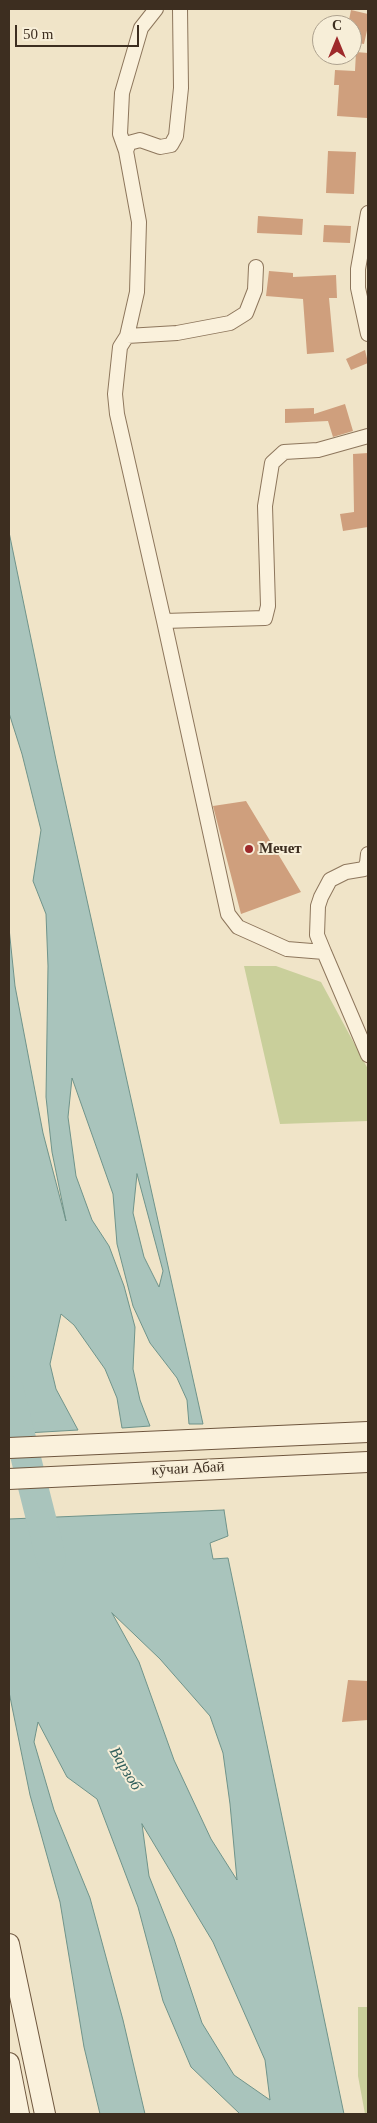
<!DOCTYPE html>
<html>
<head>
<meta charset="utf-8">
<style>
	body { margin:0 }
	#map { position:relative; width:377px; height:2123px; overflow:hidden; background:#f0e4c8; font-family:"Times New Roman",serif }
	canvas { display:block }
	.frame { position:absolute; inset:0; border:10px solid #3d2e20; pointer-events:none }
	.north { position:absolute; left:312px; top:15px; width:50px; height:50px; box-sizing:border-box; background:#f7eed8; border:1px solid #ada18e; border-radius:50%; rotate:0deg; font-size:14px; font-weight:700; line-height:20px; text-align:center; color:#3d2e20 }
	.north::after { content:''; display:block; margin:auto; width:18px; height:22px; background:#9e2a2b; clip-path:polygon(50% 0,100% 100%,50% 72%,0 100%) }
	.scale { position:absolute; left:15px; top:25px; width:124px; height:22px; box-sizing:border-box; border:2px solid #3d2e20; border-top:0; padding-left:6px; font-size:15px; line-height:18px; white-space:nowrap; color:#3d2e20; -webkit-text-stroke:4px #f7eed8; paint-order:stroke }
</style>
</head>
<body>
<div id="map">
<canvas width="377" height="2123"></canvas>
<div class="frame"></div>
<div class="north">С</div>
<div class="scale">50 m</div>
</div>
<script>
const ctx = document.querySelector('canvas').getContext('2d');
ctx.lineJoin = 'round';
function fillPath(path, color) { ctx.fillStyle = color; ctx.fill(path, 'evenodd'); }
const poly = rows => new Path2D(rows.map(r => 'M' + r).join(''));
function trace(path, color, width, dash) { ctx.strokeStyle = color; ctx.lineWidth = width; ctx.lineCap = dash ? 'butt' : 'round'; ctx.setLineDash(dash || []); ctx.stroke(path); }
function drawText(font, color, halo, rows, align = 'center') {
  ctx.font = font + ' "Times New Roman",serif'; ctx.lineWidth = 4; ctx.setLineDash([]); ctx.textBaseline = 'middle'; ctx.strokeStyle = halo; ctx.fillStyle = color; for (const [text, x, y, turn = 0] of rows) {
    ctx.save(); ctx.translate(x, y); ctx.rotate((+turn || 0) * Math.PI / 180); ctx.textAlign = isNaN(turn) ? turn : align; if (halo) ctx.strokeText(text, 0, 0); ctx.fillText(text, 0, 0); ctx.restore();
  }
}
const green = poly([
	[244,966,276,966,321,982,368,1069,368,1121,280,1124],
	[358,2007,368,2007,368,2114,365,2114,358,2076]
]);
const water = poly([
	[9,532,56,760,203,1424,189,1424,187,1400,177,1378,150,1343,133,1306,117,1244,113,1194,72,1078,68,1117,76,1176,92,1220,109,1246,124,1286,135,1327,133,1369,140,1400,150,1426,122,1428,117,1398,105,1369,74,1325,61,1314,50,1364,56,1389,78,1430,9,1434,9,928,15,986,43,1133,66,1221,52,1152,46,1097,48,966,46,914,33,881,41,830,22,754,9,713,9,532],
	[137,1174,163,1271,159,1287,144,1257,133,1213,137,1174],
	[224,1510,228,1536,210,1543,213,1559,228,1558,344,2114,240,2114,191,2067,163,2001,138,1907,97,1799,67,1777,38,1722,34,1742,54,1810,90,1898,123,2020,145,2114,100,2114,84,2047,60,1902,30,1795,9,1692,9,1519,224,1510],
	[112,1613,160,1659,210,1716,223,1753,230,1804,237,1880,211,1839,174,1760,139,1662,112,1613],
	[142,1824,213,1942,265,2060,270,2100,234,2075,202,2023,174,1939,149,1876,142,1824]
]);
const river = poly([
	[9,1391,51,1558]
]);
const building = poly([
	[351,10,368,14,368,26,364,44,352,42,352,25,348,25],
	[356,52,368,53,367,118,337,116,339,85,334,85,335,70,355,71],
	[328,151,356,152,354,194,326,193],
	[258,216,303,219,302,235,257,233],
	[324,225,351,226,350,243,323,242],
	[269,271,293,273,293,277,336,275,337,298,329,298,334,352,307,354,303,299,266,296],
	[365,350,368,363,351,370,346,359],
	[345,404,353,431,333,437,328,421,285,423,285,409,314,408,314,414],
	[368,453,368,527,343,531,340,514,354,512,353,454],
	[246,801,301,892,241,914,213,806],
	[348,1680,368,1681,368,1720,342,1722]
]);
const street = poly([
	[180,9,181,88,176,136,171,145,160,147,140,140,129,143,126,151,139,222,137,292,127,336,120,347,115,394,117,414,164,621,228,914,238,927,287,949,324,952,368,1055],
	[126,151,120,134,122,93,141,28,156,9],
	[368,213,358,269,358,288,368,334],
	[127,336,177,333,230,323,246,313,255,290,256,267],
	[164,621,265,618,268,606,265,506,272,463,284,452,318,450,368,436],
	[324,952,317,935,318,906,321,897,330,880,346,872,364,869,367,863,368,854]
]);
const secondary = poly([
	[9,1448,368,1432],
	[9,1479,368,1462],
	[9,1944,45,2114],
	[9,2063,19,2114]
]);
const markers = [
	[249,849,5,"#9e2a2b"]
];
const poiNames = [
	["Мечет",259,849]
];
const streetNames = [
	["кӯчаи Абаӣ",188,1469,-3]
];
const waterNames = [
	["Варзоб",125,1769,59]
];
fillPath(green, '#c9cf9b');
fillPath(water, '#a9c4bc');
trace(water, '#6f938a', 1);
trace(river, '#a9c4bc', 30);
fillPath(building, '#cf9f7d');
trace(street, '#8d765c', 16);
trace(secondary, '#6f573f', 22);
trace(street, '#faf1dc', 14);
trace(secondary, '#faf1dc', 20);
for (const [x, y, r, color] of markers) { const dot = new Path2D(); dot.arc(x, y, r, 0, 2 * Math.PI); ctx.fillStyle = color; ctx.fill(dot); trace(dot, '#f7eed8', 2); }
drawText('bold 15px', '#3d2e20', '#f7eed8', poiNames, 'left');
drawText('15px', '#3d2e20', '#f7eed8', streetNames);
drawText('italic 16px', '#2f5d5a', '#f7eed8', waterNames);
</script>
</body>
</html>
